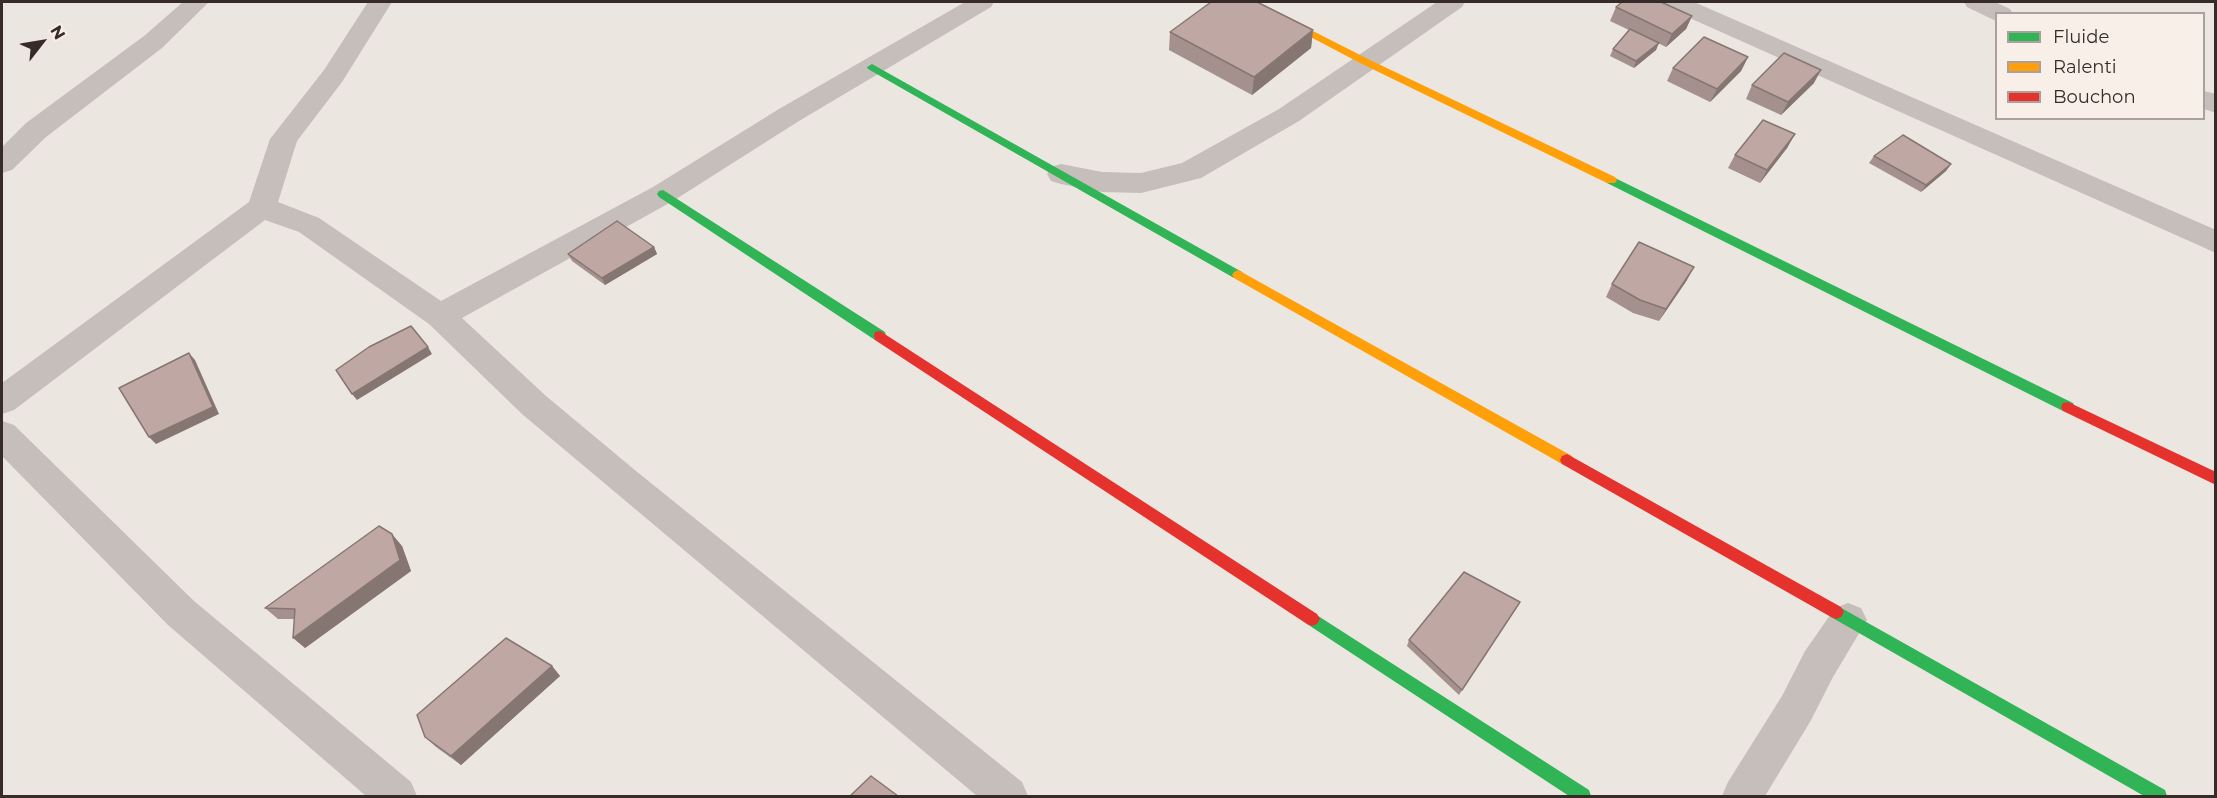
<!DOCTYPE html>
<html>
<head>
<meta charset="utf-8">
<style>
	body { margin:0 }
	#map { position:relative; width:2217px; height:798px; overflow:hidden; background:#ece6e1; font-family:Montserrat,sans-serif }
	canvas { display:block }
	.frame { position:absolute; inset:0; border:3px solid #362b28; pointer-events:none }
	.legend { position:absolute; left:1995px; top:12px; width:210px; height:108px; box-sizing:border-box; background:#f9efe9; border:2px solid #aba19c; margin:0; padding:8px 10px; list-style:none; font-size:18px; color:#362b28 }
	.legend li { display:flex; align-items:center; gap:12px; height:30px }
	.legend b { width:30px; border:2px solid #aba19c }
	.north { position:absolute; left:12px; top:12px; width:60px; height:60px; -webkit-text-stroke:4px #f9efe9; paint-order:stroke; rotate:59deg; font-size:16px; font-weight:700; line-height:24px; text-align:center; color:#362b28 }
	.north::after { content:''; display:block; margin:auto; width:21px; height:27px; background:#362b28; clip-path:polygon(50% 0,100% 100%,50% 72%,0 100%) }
</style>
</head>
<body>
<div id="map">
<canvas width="2217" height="798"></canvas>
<div class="frame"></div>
<ul class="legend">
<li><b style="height:8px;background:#30b455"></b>Fluide</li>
<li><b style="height:8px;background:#ff9f0a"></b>Ralenti</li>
<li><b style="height:8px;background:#e5322d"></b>Bouchon</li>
</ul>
<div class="north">N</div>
</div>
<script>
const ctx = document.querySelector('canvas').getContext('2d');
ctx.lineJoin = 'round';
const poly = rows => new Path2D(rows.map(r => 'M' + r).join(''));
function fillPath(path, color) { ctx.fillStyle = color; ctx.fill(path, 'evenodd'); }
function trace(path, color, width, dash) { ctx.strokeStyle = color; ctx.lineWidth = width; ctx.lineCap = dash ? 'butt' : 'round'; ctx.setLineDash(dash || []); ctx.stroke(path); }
const street = poly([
	[183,2,209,2,162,48,46,137,12,170,2,173,2,147,26,123,144,36,183,2],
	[368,2,392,2,342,82,297,141,278,202,319,218,441,301,653,187,779,109,965,2,994,2,991,7,799,121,673,201,462,318,546,396,636,471,1022,782,1028,796,977,796,522,414,429,324,299,232,265,220,14,410,2,414,2,383,249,202,270,139,324,70,368,2],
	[1437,2,1465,2,1462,7,1299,121,1201,178,1141,193,1102,192,1061,184,1051,181,1047,174,1051,167,1061,164,1102,172,1141,173,1182,163,1279,109,1437,2],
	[1662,2,1694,2,2216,230,2216,253,1665,7,1662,2],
	[1964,2,1995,2,2010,9,2013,14,1996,14,1996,21,1967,7,1964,2],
	[2204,91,2216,94,2216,113,2204,109,2204,91],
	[2,421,14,425,194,601,411,782,417,796,366,796,168,625,2,456,2,421],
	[1848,603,1861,608,1867,620,1833,677,1810,722,1765,796,1722,796,1728,782,1782,696,1805,651,1835,608,1848,603]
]);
const fast = poly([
	[872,64,1242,272,1244,275,1242,278,1234,278,868,69,867,67,872,64],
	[1611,176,2073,403,2075,407,2073,411,2068,412,2063,411,1607,183,1605,180,1611,176],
	[663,190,885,332,886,336,885,340,875,340,659,197,657,194,659,191,663,190],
	[1836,605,2165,790,2167,796,2144,796,1831,617,1828,612,1831,607,1836,605],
	[1312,612,1589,790,1591,796,1569,796,1307,624,1304,619,1307,614,1312,612]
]);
const slow = poly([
	[1244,2,1256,2,1368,59,1615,177,1617,180,1615,183,1607,183,1360,63,1244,2],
	[1238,270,1572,456,1574,460,1572,464,1567,466,1562,464,1234,278,1232,275,1234,272,1238,270]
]);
const jam = poly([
	[880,331,1317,614,1320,619,1317,624,1312,626,1307,624,875,340,874,336,875,332,880,331],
	[2068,402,2216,472,2216,485,2063,411,2061,407,2063,403,2068,402],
	[1567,454,1841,607,1844,612,1841,617,1836,619,1831,617,1562,464,1560,460,1562,456,1567,454]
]);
const wall = poly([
	[1616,7,1692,16,1686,29,1666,47,1658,43,1656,50,1634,68,1610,56,1613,49,1629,30,1610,21],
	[1313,30,1311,48,1252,95,1169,50,1170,32],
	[1748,57,1741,71,1710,102,1667,81,1673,68],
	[1814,83,1781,115,1746,99,1752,85],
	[1795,134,1787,148,1760,183,1728,168,1735,155],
	[1874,156,1951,164,1946,171,1921,192,1869,163],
	[654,247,657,254,605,285,572,261,568,254],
	[1687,280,1659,321,1633,313,1606,297,1612,284],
	[402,546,411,571,305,648,294,619,278,619,265,608],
	[1517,607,1459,695,1407,646,1409,640],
	[552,666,560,676,461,765,436,747,425,737]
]);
const shadedWall = poly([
	[1692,16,1686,29,1666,47,1672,34],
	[1313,30,1311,48,1252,95,1254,77],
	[1659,43,1656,50,1634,68,1636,61],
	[1748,57,1741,71,1710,102,1717,89],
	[1821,70,1814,83,1781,115,1788,102],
	[1795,134,1787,148,1760,183,1767,170],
	[1951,164,1946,171,1921,192,1926,185],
	[654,247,657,254,605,285,602,278],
	[1694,267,1687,280,1659,321,1666,309],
	[428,347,432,354,357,400,352,394],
	[189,353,195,360,219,414,156,444,149,437],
	[392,534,402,546,411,571,305,648,293,638],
	[552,666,560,676,461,765,451,756]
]);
const building = poly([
	[1211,2,1257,2,1313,30,1254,77,1170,32,1211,2],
	[1622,2,1661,2,1692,16,1672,34,1616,7,1622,2],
	[1630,29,1659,43,1636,61,1613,49,1630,29],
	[1704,37,1748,57,1717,89,1673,68,1704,37],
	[1784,53,1821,70,1788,102,1752,85,1784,53],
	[1763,120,1795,134,1767,170,1735,155,1763,120],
	[1903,135,1951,164,1926,185,1874,156,1903,135],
	[617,221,654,247,602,278,568,254,617,221],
	[1639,242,1694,267,1666,309,1640,300,1612,284,1639,242],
	[411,326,428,347,352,394,336,370,369,347,411,326],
	[189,353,213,407,149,437,119,388,189,353],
	[379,526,392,534,400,560,293,638,295,609,265,608,379,526],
	[1464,572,1520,602,1462,690,1409,640,1464,572],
	[506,638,552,666,451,756,425,737,417,715,506,638],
	[871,776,898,796,850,796,871,776]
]);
fillPath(street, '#c5beba');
fillPath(fast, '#30b455');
fillPath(slow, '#ff9f0a');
fillPath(jam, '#e5322d');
fillPath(wall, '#a4908c');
fillPath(shadedWall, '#867672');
fillPath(building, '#bfa8a3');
trace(building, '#867672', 1.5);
</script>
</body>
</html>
